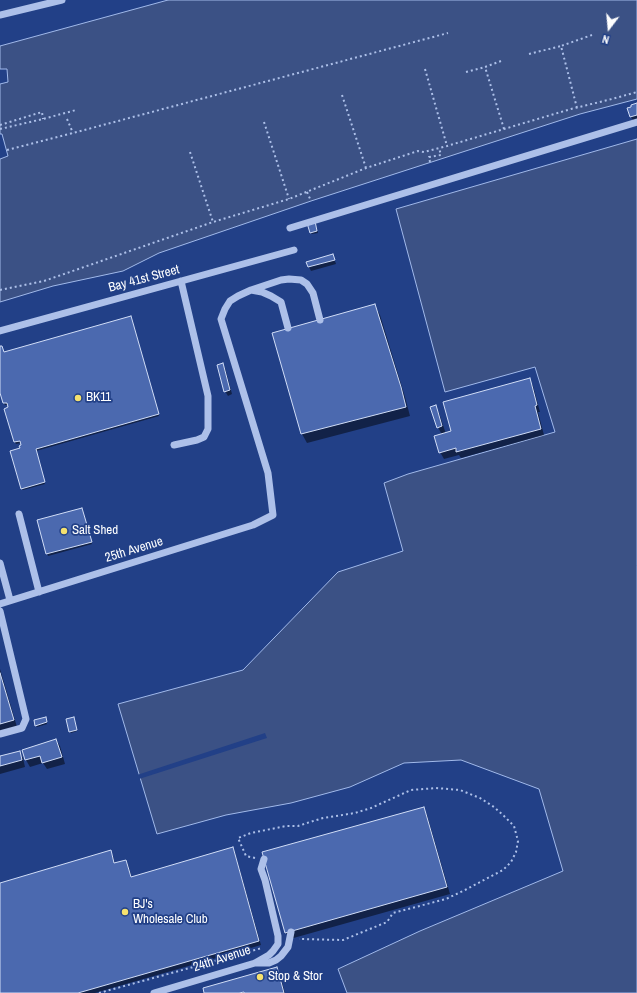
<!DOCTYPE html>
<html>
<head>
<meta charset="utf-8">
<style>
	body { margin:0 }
	#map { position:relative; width:637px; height:993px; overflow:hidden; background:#224087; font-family:"Archivo Narrow",sans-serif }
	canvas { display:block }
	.north { position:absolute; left:589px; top:8px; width:40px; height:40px; -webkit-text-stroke:3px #224087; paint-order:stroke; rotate:196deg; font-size:11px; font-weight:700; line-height:16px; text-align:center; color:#fff }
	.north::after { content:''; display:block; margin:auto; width:14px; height:18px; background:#fff; clip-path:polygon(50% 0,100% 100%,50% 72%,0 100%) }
</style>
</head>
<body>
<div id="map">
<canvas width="637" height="993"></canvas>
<div class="north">N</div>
</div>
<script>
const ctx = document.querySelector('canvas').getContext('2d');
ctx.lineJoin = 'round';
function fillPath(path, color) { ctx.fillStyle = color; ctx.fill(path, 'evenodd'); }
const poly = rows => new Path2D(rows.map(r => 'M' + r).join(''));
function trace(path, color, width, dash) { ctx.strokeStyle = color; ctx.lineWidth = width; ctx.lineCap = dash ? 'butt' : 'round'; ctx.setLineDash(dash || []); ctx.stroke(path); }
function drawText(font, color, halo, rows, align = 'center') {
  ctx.font = font + ' "Archivo Narrow",sans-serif'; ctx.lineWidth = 3.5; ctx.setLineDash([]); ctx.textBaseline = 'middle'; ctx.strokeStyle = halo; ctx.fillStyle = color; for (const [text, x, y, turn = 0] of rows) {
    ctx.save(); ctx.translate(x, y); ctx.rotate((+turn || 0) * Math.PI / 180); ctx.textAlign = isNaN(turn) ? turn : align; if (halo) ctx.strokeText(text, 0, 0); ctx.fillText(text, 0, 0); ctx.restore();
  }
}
const water = poly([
	[168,0,637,0,637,99,580,114,311,201,159,253,123,271,53,286,0,302,0,159,8,156,2,134,0,134,0,84,8,82,7,69,0,69,0,46,168,0],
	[637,139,637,993,347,993,338,969,420,931,563,871,539,789,461,760,404,763,350,787,291,803,226,815,157,834,118,704,243,670,338,572,403,551,384,483,408,474,555,432,535,367,445,392,396,209,637,139]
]);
const pier = poly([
	[265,733,267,738,139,779,137,775]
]);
const shadow = poly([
	[637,104,637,123,635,123,631,117,628,109],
	[315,224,318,233,312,234,311,233],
	[333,255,336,264,311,271,307,263],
	[375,306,380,315,405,397,410,416,307,443,302,434],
	[132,319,159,416,36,451,45,484,23,490,22,489,21,449,22,446,21,443,16,444,15,442,9,407,9,405,5,405,4,403,0,390,0,347,4,353],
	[222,364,225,368,232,394,228,396,225,391],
	[529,379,533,386,540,412,538,412,544,435,461,458,459,455,444,459,440,452,442,435,438,427,435,406,439,413,446,434,452,432],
	[83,511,92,544,48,556,38,521],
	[0,669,17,727,0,732],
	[46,720,47,724,37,727,36,725],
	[74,720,77,731,71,733,70,731],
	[56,740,60,746,65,764,47,769,43,763,30,767,26,760,23,751],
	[19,752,23,758,25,767,0,774,0,757],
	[423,808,427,815,450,894,290,939,286,933,263,853],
	[233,848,235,853,261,945,95,993,0,993,0,884,110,852,113,856,115,864,126,861,128,865,132,878],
	[276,968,280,975,285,993,205,993]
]);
const building = poly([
	[637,103,637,115,630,117,627,108,631,107,631,105,637,103],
	[315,221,317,231,310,233,307,223,315,221],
	[333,254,335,260,308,267,306,262,333,254],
	[375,304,401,387,406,407,301,434,272,333,375,304],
	[131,316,159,414,36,449,45,482,21,489,10,451,20,448,19,446,21,445,20,441,14,442,4,409,8,407,7,403,3,403,0,393,0,346,2,346,4,352,131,316],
	[223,363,230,390,224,392,217,365,223,363],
	[530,378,537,405,535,406,541,429,456,452,456,448,439,453,434,436,451,431,443,402,530,378],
	[436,405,442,426,437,428,430,407,436,405],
	[82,508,92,542,46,554,37,520,82,508],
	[0,673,14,720,0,724,0,673],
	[46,717,47,722,35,726,34,720,46,717],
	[74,717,77,730,69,732,66,719,74,717],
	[56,739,62,757,42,763,40,756,25,760,22,750,56,739],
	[20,751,22,760,0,766,0,756,20,751],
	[424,807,447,887,285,933,262,852,424,807],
	[233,847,259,941,78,993,0,993,0,883,111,850,114,863,126,860,131,877,233,847],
	[277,967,284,993,244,993,244,992,239,993,204,993,203,988,277,967]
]);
const path = poly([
	[529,54,561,46],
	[501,61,485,67,504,129],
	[425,69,447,146],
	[466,72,485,67],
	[342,95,366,168],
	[577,108,561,46,592,35],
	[67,119,73,133],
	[264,122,289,199],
	[0,125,42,112,43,119],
	[0,129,43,119,76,110],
	[7,150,73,133,448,33],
	[190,152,213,222],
	[430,162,429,157,441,155,439,148],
	[307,192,311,201],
	[0,290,44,281,213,222,289,199,366,168,418,151,424,152,447,146,571,109,612,99,637,92],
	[255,858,246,856,238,838,251,833,286,826,298,826,307,823,323,818,355,813,371,808,411,790,436,788,460,790,480,798,494,807,504,816,514,826,518,841,516,852,511,862,503,870,465,890,446,899,393,913,387,922,343,940,299,939],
	[99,993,262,948]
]);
const minor = poly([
	[0,15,62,0],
	[290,228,637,122],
	[251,290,281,280,289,279,301,280,307,284,313,293,320,320],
	[0,331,294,250],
	[174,445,197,440,204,437,208,429,208,396,181,281],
	[19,514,39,592],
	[0,563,10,600],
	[0,604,253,525,273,515,268,473,221,319,225,309,230,301,238,296,251,290,262,292,271,296,281,302,288,328],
	[0,611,26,719,22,728,0,734],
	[255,963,269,963,276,960,281,956,288,947,291,932],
	[154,993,255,963,269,955,273,951,278,944,278,936,265,880,261,869,264,859]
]);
const markers = [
	[78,398,4,"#f5e16f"],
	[64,531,4,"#f5e16f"],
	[125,912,4,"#f5e16f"],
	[260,977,4,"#f5e16f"]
];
const streetNames = [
	["Bay 41st Street",144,279,-15],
	["25th Avenue",134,550,-17],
	["24th Avenue",222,959,-18]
];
const poiNames = [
	["BK11",86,398],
	["Salt Shed",72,531],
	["BJ's",133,905],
	["Wholesale Club",133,920],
	["Stop & Stor",268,977]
];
fillPath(water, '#3b5185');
trace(water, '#a1b9ea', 1);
fillPath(pier, '#224087');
fillPath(shadow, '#0007');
fillPath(building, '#4b69af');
trace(building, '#d1ddf7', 1);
trace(path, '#adc0e9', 2, [2, 3]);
trace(minor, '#adc0e9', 7);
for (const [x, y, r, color] of markers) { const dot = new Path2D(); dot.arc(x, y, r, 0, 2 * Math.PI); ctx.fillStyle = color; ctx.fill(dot); trace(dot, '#224087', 1.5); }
drawText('13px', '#fff', '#224087', streetNames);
drawText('13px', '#fff', '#224087', poiNames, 'left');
</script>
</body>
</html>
